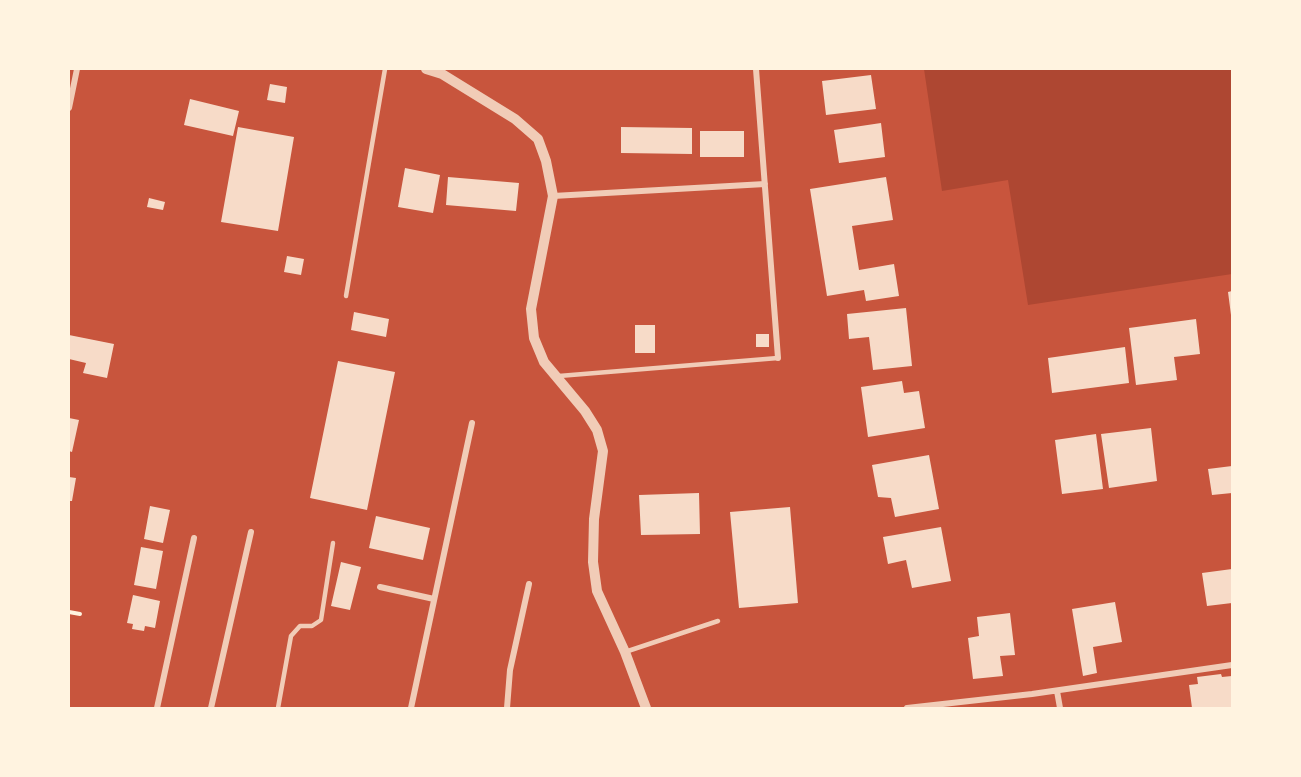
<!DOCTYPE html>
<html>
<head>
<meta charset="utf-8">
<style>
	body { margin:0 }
	#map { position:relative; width:1301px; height:777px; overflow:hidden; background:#c8553d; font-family:Bitter,serif }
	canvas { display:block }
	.frame { position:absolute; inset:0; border:70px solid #fff3e0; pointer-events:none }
</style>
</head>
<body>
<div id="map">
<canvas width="1301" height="777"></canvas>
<div class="frame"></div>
</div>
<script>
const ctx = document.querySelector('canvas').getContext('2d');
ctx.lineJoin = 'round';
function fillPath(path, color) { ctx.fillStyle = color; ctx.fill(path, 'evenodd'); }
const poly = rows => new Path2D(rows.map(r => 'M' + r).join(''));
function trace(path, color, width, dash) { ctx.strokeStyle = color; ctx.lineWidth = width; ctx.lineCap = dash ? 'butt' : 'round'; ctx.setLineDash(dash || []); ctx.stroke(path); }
const green = poly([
	[924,69,1232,69,1232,274,1028,305,1008,180,942,191]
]);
const building = poly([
	[871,75,876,109,826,115,822,81],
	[270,84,287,87,285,103,267,100],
	[190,99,239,111,233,136,184,125],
	[881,123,885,157,839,163,834,130],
	[238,127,294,137,278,231,221,222],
	[621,127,692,128,692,154,621,153],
	[700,131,744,131,744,157,700,157],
	[405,168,440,175,433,213,398,207],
	[448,177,519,183,516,211,446,205],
	[886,177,893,220,852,226,859,270,894,264,899,296,866,301,864,290,827,296,810,189],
	[149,198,165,202,163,210,147,207],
	[287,256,304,259,301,275,284,272],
	[1232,291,1232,314,1231,315,1228,292],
	[906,308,912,366,873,370,869,337,849,339,847,314],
	[354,312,389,319,386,337,351,330],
	[1196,319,1200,354,1174,357,1177,380,1136,385,1129,328],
	[635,325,655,325,655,353,635,353],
	[756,334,769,334,769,347,756,347],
	[69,335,114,344,107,378,83,373,86,363,69,359],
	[1125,347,1129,383,1052,393,1048,358],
	[338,361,395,372,367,510,310,498],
	[902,381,904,393,919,391,925,428,868,437,861,387],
	[69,418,79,420,72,452,69,451],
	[1151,428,1157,481,1109,488,1101,434],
	[1096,434,1103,489,1062,494,1055,440],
	[929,455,939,509,895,517,891,498,878,497,872,465],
	[1232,466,1232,493,1212,495,1208,469],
	[69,477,76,478,72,501,69,501],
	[699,493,700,534,641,535,639,495],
	[150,506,170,510,163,543,144,539],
	[790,507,798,603,739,608,730,512],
	[376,516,430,528,423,560,369,548],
	[941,527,951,581,912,588,906,560,888,564,883,537],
	[141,547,163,551,156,589,134,585],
	[341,562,361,567,350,610,331,606],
	[1232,569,1232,603,1207,606,1202,573],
	[133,595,160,601,155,628,145,626,144,631,132,629,133,624,127,623],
	[1115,602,1122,642,1093,647,1097,673,1083,676,1072,609],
	[1010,613,1015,655,1000,656,1003,676,973,679,968,638,979,636,977,617],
	[1221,674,1222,677,1232,676,1232,708,1192,708,1189,685,1198,684,1197,677]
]);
const path = poly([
	[69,612,80,614]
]);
const service = poly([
	[346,296,385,69],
	[559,376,778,358],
	[625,652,718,621],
	[278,708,291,636,300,626,312,626,321,620,333,543]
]);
const minor = poly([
	[756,69,778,358],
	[69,108,77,69],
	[553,196,765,184],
	[380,587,434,599],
	[1057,691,1060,708],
	[157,708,194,538],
	[211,708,251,532],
	[411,708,472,423],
	[507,708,510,670,529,584],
	[907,708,1032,694,1232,665]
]);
const tertiary = poly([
	[426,69,442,74,515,119,538,139,546,161,553,196,531,309,534,338,544,362,585,411,597,430,603,451,594,519,593,562,597,591,625,652,646,708]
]);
fillPath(green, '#ae4732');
fillPath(building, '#f7dbc8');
trace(path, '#fff3e0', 4);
trace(service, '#f1ccb7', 4.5);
trace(minor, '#f1ccb7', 6);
trace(tertiary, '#f1ccb7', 10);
</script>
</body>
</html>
